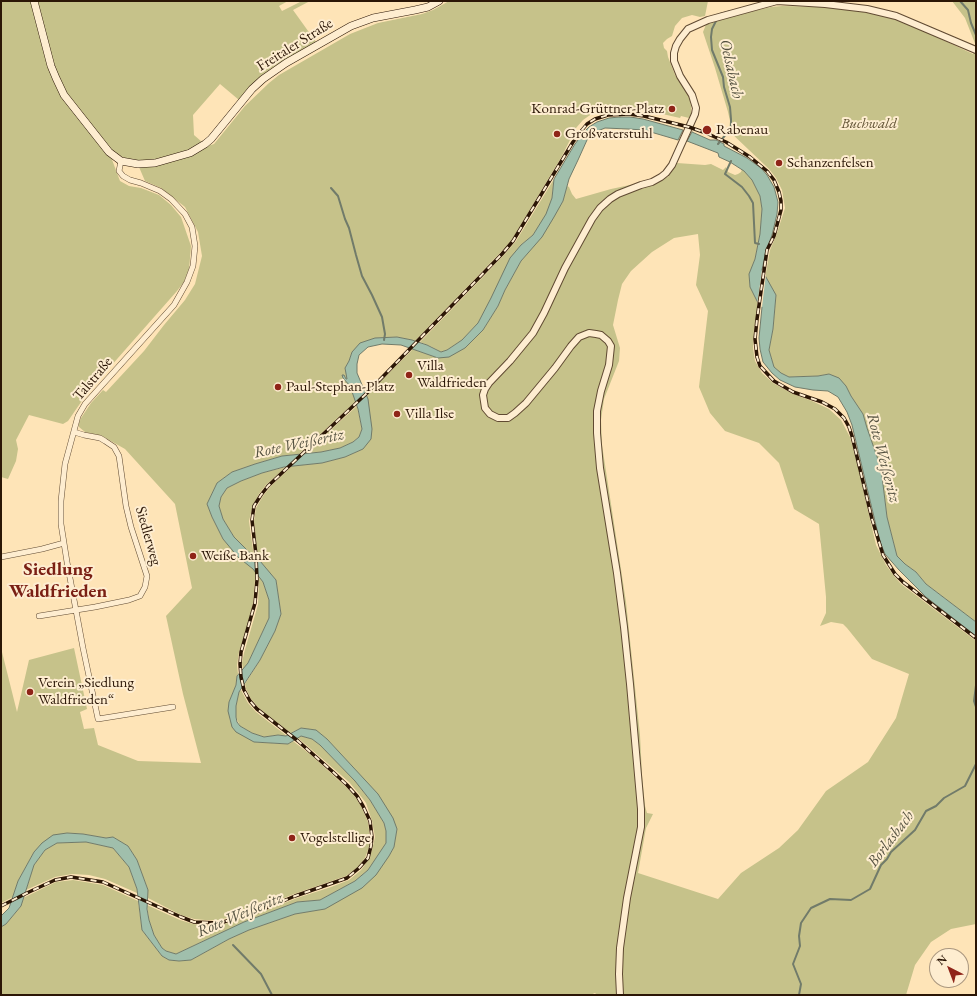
<!DOCTYPE html>
<html>
<head>
<meta charset="utf-8">
<style>
	body { margin:0 }
	#map { position:relative; width:977px; height:996px; overflow:hidden; background:#fee4b7; font-family:"EB Garamond",serif }
	canvas { display:block }
	.frame { position:absolute; inset:0; border:2px solid #2b1606; pointer-events:none }
	.north { position:absolute; left:929px; top:948px; width:40px; height:40px; box-sizing:border-box; background:#feedd0; border:1px solid #aa977f; border-radius:50%; rotate:318deg; font-size:11px; font-weight:700; line-height:16px; text-align:center; color:#2b1606 }
	.north::after { content:''; display:block; margin:auto; width:14px; height:18px; background:#8f2418; clip-path:polygon(50% 0,100% 100%,50% 72%,0 100%) }
</style>
</head>
<body>
<div id="map">
<canvas width="977" height="996"></canvas>
<div class="frame"></div>
<div class="north">N</div>
</div>
<script>
const ctx = document.querySelector('canvas').getContext('2d');
ctx.lineJoin = 'round';
function fillPath(path, color) { ctx.fillStyle = color; ctx.fill(path, 'evenodd'); }
const poly = rows => new Path2D(rows.map(r => 'M' + r).join(''));
function trace(path, color, width, dash) { ctx.strokeStyle = color; ctx.lineWidth = width; ctx.lineCap = dash ? 'butt' : 'round'; ctx.setLineDash(dash || []); ctx.stroke(path); }
function drawText(font, color, halo, rows, align = 'center') {
  ctx.font = font + ' "EB Garamond",serif'; ctx.lineWidth = 4; ctx.setLineDash([]); ctx.textBaseline = 'middle'; ctx.strokeStyle = halo; ctx.fillStyle = color; for (const [text, x, y, turn = 0] of rows) {
    ctx.save(); ctx.translate(x, y); ctx.rotate((+turn || 0) * Math.PI / 180); ctx.textAlign = isNaN(turn) ? turn : align; if (halo) ctx.strokeText(text, 0, 0); ctx.fillText(text, 0, 0); ctx.restore();
  }
}
const green = poly([
	[1,1,31,1,54,81,111,157,120,181,129,186,141,188,159,195,171,205,181,217,191,246,189,270,184,282,177,291,88,392,68,421,63,424,29,415,16,440,18,449,16,461,8,479,1,477],
	[36,1,288,1,279,6,282,11,302,1,310,1,293,10,316,42,273,67,261,76,239,100,220,84,193,115,194,135,202,142,189,150,157,160,136,161,125,158,116,154,108,146,65,91,56,71],
	[449,1,708,1,705,16,700,17,692,15,682,18,675,26,672,36,667,39,663,43,664,48,667,51,668,57,675,75,691,98,690,101,691,106,691,114,689,118,681,116,680,118,645,110,619,107,608,108,593,113,583,120,576,128,562,156,511,241,501,252,415,341,397,337,375,338,352,352,349,361,345,368,348,379,347,379,343,375,350,386,356,401,299,454,282,456,255,464,232,472,217,483,207,504,212,517,223,539,255,571,255,580,253,603,251,614,239,652,237,665,238,674,237,676,236,685,229,702,230,721,254,742,288,744,293,741,311,755,346,787,356,798,362,808,368,822,370,838,369,847,365,858,358,867,346,876,294,894,257,909,238,915,219,920,205,920,194,919,181,915,148,898,148,890,137,860,128,846,113,837,106,838,83,834,67,833,34,852,18,881,13,897,1,903,1,648,17,712,29,660,74,648,87,709,80,712,84,729,94,728,98,745,138,761,201,763,183,694,166,616,192,588,175,504,125,449,102,436,85,432,79,427,79,423,81,418,91,403,103,390,106,392,144,351,164,325,185,300,195,284,202,256,198,232,185,207,161,188,145,181,139,167,214,144,245,106,269,83,279,75,350,34,378,23,422,14,433,10],
	[952,1,976,1,976,46,965,18],
	[782,6,824,7,863,12,896,19,907,23,973,54,976,48,976,622,926,584,916,572,905,564,897,556,887,517,881,468,867,428,863,414,851,396,846,386,829,374,818,376,789,377,781,373,774,367,769,350,773,329,776,295,765,278,770,250,776,236,785,208,782,190,776,178,769,169,729,131,730,121,728,112,715,68,703,32,707,22,771,7],
	[677,163,705,165,711,164,723,170,726,167,728,172,735,175,738,174,741,172,742,169,752,180,760,196,762,209,760,234,755,259,749,275,750,287,758,303,754,329,753,348,755,361,762,373,773,383,793,394,812,401,829,409,841,420,850,437,857,463,876,545,886,565,894,576,901,584,976,641,976,924,951,929,931,942,915,965,906,995,597,995,595,993,590,995,1,995,1,927,6,924,21,906,23,898,56,882,73,880,103,885,138,901,142,930,162,956,169,960,179,961,191,960,229,939,249,930,295,914,325,909,389,856,394,847,397,829,378,795,327,739,315,730,301,728,291,733,275,721,259,708,251,699,246,689,245,684,260,660,275,631,281,614,276,580,258,560,254,521,256,508,263,496,270,487,292,466,322,463,345,457,363,449,372,429,366,396,413,349,438,358,465,348,483,330,498,306,505,290,521,261,531,249,563,201,567,186,569,187,572,194,576,199,611,189,668,177],
	[698,234,700,255,696,285,708,311,699,387,710,413,725,431,759,443,779,463,794,509,819,524,826,597,826,613,820,626,831,622,843,624,847,628,872,659,909,674,896,718,868,762,826,791,798,830,779,848,741,873,718,899,638,873,646,828,653,814,647,813,645,806,642,775,640,735,626,602,602,445,601,420,604,399,619,361,620,348,613,325,618,300,622,284,631,271,652,252,674,238],
	[554,179,552,198,547,214,533,235,521,245,478,323,462,340,447,350,441,352,432,347,420,342,504,255,516,241],
	[357,406,362,429,359,437,353,442,340,448,321,452,305,453],
	[286,467,266,485,259,494,253,505,249,521,254,557,234,537,223,519,219,506,221,497,227,488,241,481,262,473],
	[259,576,263,582,269,600,269,618,248,663,243,669,242,663,244,653,255,615,258,604],
	[241,690,248,703,256,712,287,736,278,735,264,737,252,733,240,726,236,717,236,706,239,692],
	[301,736,312,739,320,745,355,781,370,800,384,823,386,831,386,843,368,870,355,881,320,900,297,902,244,922,176,954,166,951,162,948,154,935,149,920,147,905,180,920,193,924,205,925,221,925,259,913,297,898,331,887,349,880,361,870,369,859,372,850,375,837,372,821,366,803,359,794,349,782,298,738],
	[86,842,113,848,129,867,137,889,137,893,105,879,89,875,72,874,55,877,26,890,34,865,45,850,57,843]
]);
const water = poly([
	[620,117,630,117,643,119,683,130,678,140,644,130,628,129,605,128,595,132,590,136,587,140,578,160,569,179,563,201,554,217,542,237,521,261,505,290,498,306,483,330,465,348,449,357,438,358,401,345,382,344,368,347,359,355,357,364,357,373,368,399,372,429,371,439,363,449,345,457,322,463,284,467,262,473,241,481,227,488,221,497,219,506,223,519,234,537,248,551,260,561,276,580,281,614,275,631,260,660,239,692,236,706,236,717,237,722,240,726,252,733,264,737,278,735,286,736,301,728,316,730,327,739,378,794,393,818,397,829,394,847,389,856,376,875,362,888,325,909,295,914,249,930,229,939,191,960,179,961,169,960,162,956,142,930,137,889,129,867,113,848,86,842,57,843,45,850,34,865,21,906,6,924,1,927,1,916,9,908,18,881,34,852,42,843,53,835,67,833,83,834,106,838,113,837,128,846,137,860,148,890,147,909,149,920,154,935,162,948,166,951,176,954,244,922,297,902,320,900,355,881,368,870,386,843,386,831,384,823,370,800,355,781,320,745,312,739,301,736,288,744,254,742,236,732,232,727,228,711,229,702,236,685,237,676,248,663,269,618,269,600,263,582,253,569,238,557,223,539,212,517,207,504,217,483,232,472,255,464,282,456,321,452,340,448,353,442,359,437,362,429,358,409,350,386,343,378,342,375,344,375,346,379,347,379,345,368,349,361,352,352,360,343,375,338,397,337,412,340,427,345,441,352,447,350,462,340,478,323,491,298,510,258,521,245,533,235,546,214,552,198,554,179,575,144,584,132,589,127,597,122,609,118,620,117],
	[692,132,710,140,716,140,724,144,724,146,747,158,761,168,767,175,774,187,778,202,777,214,772,235,766,251,762,270,776,295,773,329,769,350,774,367,781,373,789,377,818,376,829,374,839,378,846,386,851,396,863,414,867,428,881,468,887,517,897,556,905,564,916,572,926,584,976,622,976,636,926,597,899,570,885,554,880,542,852,425,847,412,838,397,828,391,813,390,795,387,780,380,772,373,763,362,760,349,759,338,762,307,758,303,750,287,749,274,755,259,760,234,762,209,760,196,752,180,744,171,730,162,719,157,718,153,687,141,692,132]
]);
const pier = poly([
	[762,270,764,270,766,274,762,307,757,306]
]);
const stream = poly([
	[960,1,968,10,971,23,976,35],
	[719,15,720,14,731,11],
	[717,19,712,29,711,37,712,50,723,77,724,87,730,107,731,119,731,128,718,144],
	[731,161,725,174,742,187,749,196,753,203,755,243,759,244],
	[331,188,338,196,345,219,349,228,356,255,362,276,372,295,382,317,385,334,384,340],
	[976,685,974,701,976,707],
	[233,945,261,974,272,995],
	[799,995,801,984,793,964,800,946,799,936,801,923,811,908,830,899,851,900,870,889,881,865,887,859,891,852,915,830,926,811,936,806,944,798,965,786,976,764]
]);
const minor = poly([
	[121,161,119,171,123,176,130,180,141,183,160,191,171,199,185,214,192,227,195,246,193,266,187,282,174,305,85,404,78,416,65,464,61,501,61,524,67,562,83,648,98,719,173,707],
	[1,557,42,549,64,543],
	[39,616,95,607,129,600,140,596,145,587,147,576,131,527,126,506,119,456,114,447,105,441,100,438,84,435,74,432]
]);
const tertiary = poly([
	[620,995,619,974,620,948,627,898,641,827,641,809,630,684,624,627,617,573,600,468,597,433,597,411,601,391,609,365,611,346,608,341,601,335,596,334,589,333,579,337,571,346,555,368,526,403,515,413,508,418,498,418,490,414,485,408,483,395,485,389,489,383,510,361,533,333,544,313,565,268,592,219,600,208,610,199,618,194,641,185,652,182,661,177,666,173,672,165,695,114,696,108,692,95,680,76,674,61,674,53,676,46,680,39,688,29,708,20,777,1,825,4,867,9,896,16,976,50]
]);
const secondary = poly([
	[34,1,51,66,56,78,64,95,109,152,121,161,138,164,155,163,190,153,205,144,211,139,252,89,263,79,286,63,351,26,373,18,415,10,428,7,439,1]
]);
const rail = poly([
	[1,906,29,892,55,880,71,877,103,882,181,917,194,922,220,923,257,912,295,896,347,878,359,868,368,858,371,846,372,837,370,821,363,806,357,796,347,785,333,772,298,741,257,709,250,701,244,690,241,677,240,664,241,652,255,603,257,580,256,555,252,520,254,506,261,495,268,486,367,393,502,254,513,241,573,142,582,130,587,124,595,119,608,115,629,114,644,116,689,127,706,133,726,142,750,157,767,171,774,180,779,192,781,201,781,210,774,236,767,250,757,319,755,339,757,357,760,366,774,381,793,392,822,402,835,409,844,418,849,427,852,436,872,519,883,555,895,574,903,582,976,638]
]);
const markers = [
	[672,109,4,"#8f2418"],
	[707,130,5,"#8f2418"],
	[557,134,4,"#8f2418"],
	[779,163,4,"#8f2418"],
	[409,375,4,"#8f2418"],
	[278,387,4,"#8f2418"],
	[397,414,4,"#8f2418"],
	[193,556,4,"#8f2418"],
	[30,692,4,"#8f2418"],
	[292,838,4,"#8f2418"]
];
const streetNames = [
	["Freitaler Straße",295,45,-32],
	["Talstraße",93,379,-50],
	["Siedlerweg",148,536,74]
];
const poiNames = [
	["Konrad-Grüttner-Platz",664,109,"right"],
	["Rabenau",716,130],
	["Großvaterstuhl",565,134],
	["Schanzenfelsen",787,163],
	["Villa",417,366],
	["Waldfrieden",417,383],
	["Paul-Stephan-Platz",286,387],
	["Villa Ilse",405,414],
	["Weiße Bank",201,556],
	["Verein „Siedlung",38,683],
	["Waldfrieden“",38,700],
	["Vogelstellige",300,838]
];
const parkNames = [
	["Buchwald",869,124]
];
const waterNames = [
	["Oelsabach",731,69,77],
	["Rote Weißeritz",299,444,-12],
	["Rote Weißeritz",883,458,75],
	["Borlasbach",891,839,-53],
	["Rote Weißeritz",240,915,-23]
];
const districtNames = [
	["Siedlung",58,570],
	["Waldfrieden",58,592]
];
fillPath(green, '#c6c28a');
fillPath(water, '#a0bfac');
trace(water, '#717b6a', 1);
fillPath(pier, '#fee4b7');
trace(stream, '#717b6a', 2);
trace(minor, '#604a32', 6);
trace(tertiary, '#604a32', 8);
trace(secondary, '#2b1606', 8);
trace(minor, '#feedd0', 5);
trace(tertiary, '#feedd0', 6);
trace(secondary, '#feedd0', 7);
trace(rail, '#2b1606', 3.5);
trace(rail, '#feedd0', 2, [6]);
for (const [x, y, r, color] of markers) { const dot = new Path2D(); dot.arc(x, y, r, 0, 2 * Math.PI); ctx.fillStyle = color; ctx.fill(dot); trace(dot, '#feedd0', 1.5); }
drawText('15px', '#2b1606', '#feedd0', streetNames);
drawText('15px', '#2b1606', '#feedd0', poiNames, 'left');
drawText('italic 15px', '#615234', '#feedd0', parkNames);
drawText('italic 16px', '#545140', '#feedd0', waterNames);
drawText('bold 19px', '#7a1f14', '#feedd0', districtNames);
</script>
</body>
</html>
